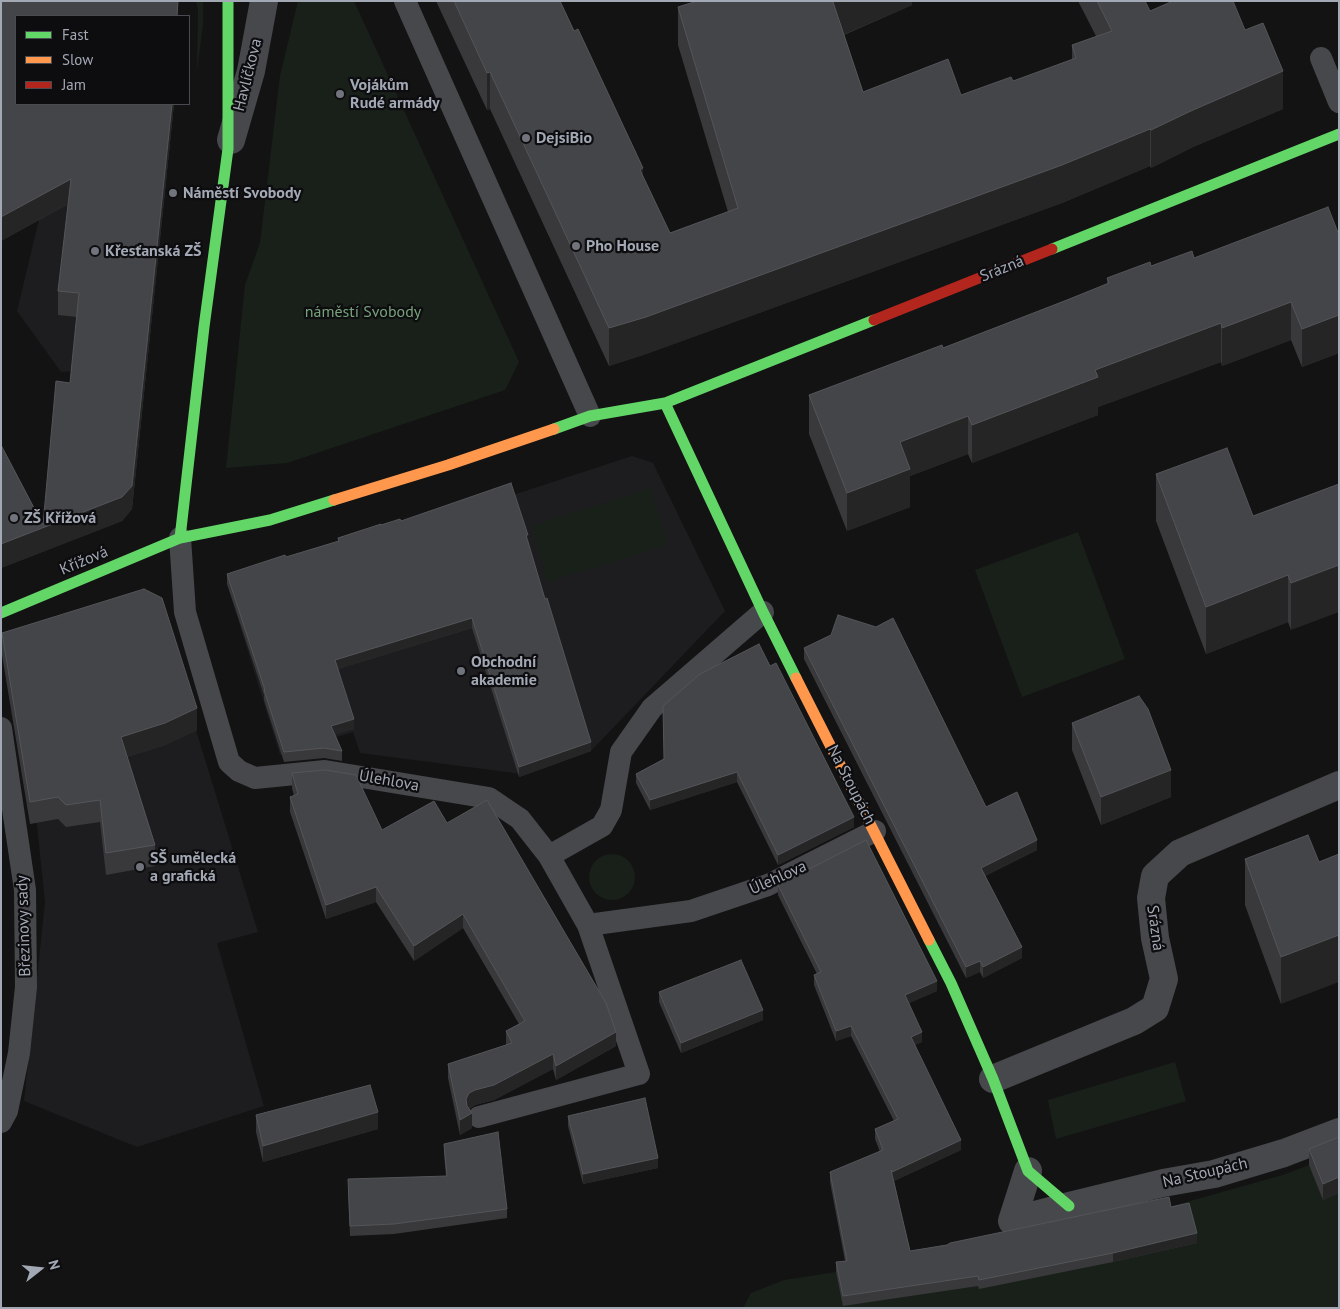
<!DOCTYPE html>
<html>
<head>
<meta charset="utf-8">
<style>
	body { margin:0 }
	#map { position:relative; width:1340px; height:1309px; overflow:hidden; background:#131313; font-family:"PT Sans",sans-serif }
	canvas { display:block }
	.frame { position:absolute; inset:0; border:2px solid #a3a8b5; pointer-events:none }
	.legend { position:absolute; left:15px; top:15px; width:175px; height:90px; box-sizing:border-box; background:#0d0d0f; border:1px solid #494b51; margin:0; padding:6px 9px; list-style:none; font-size:15px; color:#a3a8b5 }
	.legend li { display:flex; align-items:center; gap:10px; height:25px }
	.legend b { width:25px; border:1px solid #494b51 }
	.north { position:absolute; left:15px; top:1244px; width:50px; height:50px; -webkit-text-stroke:4px #0d0d0f; paint-order:stroke; rotate:74deg; font-size:14px; font-weight:700; line-height:20px; text-align:center; color:#a3a8b5 }
	.north::after { content:''; display:block; margin:auto; width:18px; height:22px; background:#a3a8b5; clip-path:polygon(50% 0,100% 100%,50% 72%,0 100%) }
</style>
</head>
<body>
<div id="map">
<canvas width="1340" height="1309"></canvas>
<div class="frame"></div>
<ul class="legend">
<li><b style="height:6px;background:#63d668"></b>Fast</li>
<li><b style="height:6px;background:#ff974d"></b>Slow</li>
<li><b style="height:6px;background:#b3261e"></b>Jam</li>
</ul>
<div class="north">N</div>
</div>
<script>
const ctx = document.querySelector('canvas').getContext('2d');
ctx.lineJoin = 'round';
function fillPath(path, color) { ctx.fillStyle = color; ctx.fill(path, 'evenodd'); }
const poly = rows => new Path2D(rows.map(r => 'M' + r).join(''));
function trace(path, color, width, dash) { ctx.strokeStyle = color; ctx.lineWidth = width; ctx.lineCap = dash ? 'butt' : 'round'; ctx.setLineDash(dash || []); ctx.stroke(path); }
function drawText(font, color, halo, rows, align = 'center') {
  ctx.font = font + ' "PT Sans",sans-serif'; ctx.lineWidth = 4.5; ctx.setLineDash([]); ctx.textBaseline = 'middle'; ctx.strokeStyle = halo; ctx.fillStyle = color; for (const [text, x, y, turn = 0] of rows) {
    ctx.save(); ctx.translate(x, y); ctx.rotate((+turn || 0) * Math.PI / 180); ctx.textAlign = isNaN(turn) ? turn : align; if (halo) ctx.strokeText(text, 0, 0); ctx.fillText(text, 0, 0); ctx.restore();
  }
}
const built = poly([
	[49,178,101,184,74,371,61,372,17,311],
	[632,456,653,463,725,611,591,751,522,774,360,753,353,732,280,755,227,584,513,495],
	[164,620,196,730,258,932,217,943,264,1106,137,1147,24,1101,45,902,37,825,6,655]
]);
const green = poly([
	[196,1,203,1,203,24,197,71,198,10],
	[298,1,354,1,519,362,505,390,287,463,226,468,245,285,260,243,280,76],
	[651,488,668,545,548,582,531,526],
	[1078,532,1125,659,1022,697,975,570],
	'589 877a23 23 0 1 1 46 0a23 23 0 1 1-46 0Z',
	[1175,1062,1186,1101,1056,1139,1048,1100],
	[1339,1153,1339,1308,743,1308,751,1293,784,1280,947,1255,1169,1207,1286,1174]
]);
const lane = poly([
	[405,1,590,416],
	[1321,58,1339,102],
	[180,538,185,612,229,762,239,771,255,778,325,771,489,798,520,819,549,856,588,925,639,1074,479,1117],
	[1,728,25,890,26,987,19,1053,7,1111,1,1122],
	[549,856,602,826,611,810,621,752,652,708,763,612],
	[588,925,691,911,768,885,875,831]
]);
const street = poly([
	[231,140,251,71,264,1],
	[993,1079,1134,1021,1155,1008,1164,979,1155,938,1151,898,1155,876,1180,853,1339,785],
	[1012,1221,1069,1206,1163,1183,1214,1174,1284,1153,1339,1132],
	[1012,1221,1028,1171]
]);
const fast = poly([
	[1052,249,1339,134],
	[665,403,763,612,796,678],
	[554,429,590,416,665,403,874,320],
	[180,538,204,327,228,149,228,1],
	[1,613,180,538,270,520,334,500],
	[929,940,951,983,993,1079,1028,1171,1069,1206]
]);
const slow = poly([
	[334,500,448,465,554,429],
	[796,678,929,940]
]);
const jam = poly([
	[874,320,1052,249]
]);
const wall = poly([
	[178,1,174,104,132,509,122,521,1,568,1,445,43,525,70,383,77,317,58,315,58,291,68,204,1,241],
	[436,1,560,1,670,233,728,212,678,45,678,7,912,1,912,5,844,35,863,92,961,95,1013,81,1072,60,1072,45,1096,36,1078,1,1145,1,1150,11,1245,30,1283,109,1193,147,1151,168,1150,166,1062,203,646,354,609,366,490,109,487,110],
	[1339,235,1339,353,1302,367,1291,340,1222,366,1221,362,1098,407,1098,415,972,463,968,454,910,476,910,507,847,531,809,434,809,395,943,348,1067,300,1107,284,1107,278,1151,266,1194,258],
	[1156,474,1253,516,1339,484,1291,630,1288,622,1206,654,1156,521],
	[401,521,528,542,591,751,519,777,472,628,338,669,354,729,335,734,342,751,342,761,324,758,284,762,264,700,264,695,227,584,227,574,286,557,338,541,338,538,381,525],
	[2,633,197,730,165,745,127,757,155,845,155,866,106,875,100,822,66,827,58,819,30,824,2,655],
	[804,648,986,807,1037,850,985,876,1022,958,983,978,980,972,966,978,804,659],
	[770,666,854,827,778,865,737,782,650,810,636,783,636,774,664,759],
	[1072,723,1171,797,1101,825,1072,750],
	[292,773,382,830,447,823,616,1046,556,1080,553,1069,494,1100,475,1105,469,1109,472,1128,460,1135,448,1078,448,1064,506,1045,506,1031,519,1024,463,928,414,961,376,902,326,919,290,812,290,797,294,796,292,788],
	[1308,835,1281,1004,1245,905,1245,859],
	[778,885,937,991,909,1003,922,1042,915,1045,961,1150,894,1181,910,1251,1171,1207,1197,1243,1113,1262,979,1289,978,1286,843,1306,836,1272,836,1262,845,1261,830,1182,830,1172,880,1152,875,1139,875,1129,894,1121,851,1036,836,1041,814,985,814,975,817,974,778,895],
	[659,992,763,1020,681,1053,659,1002],
	[256,1115,378,1129,263,1162,256,1132],
	[568,1116,658,1168,583,1184,568,1126],
	[1339,1137,1339,1193,1323,1200,1309,1165,1309,1149],
	[444,1144,507,1209,507,1218,394,1234,350,1236,348,1189,446,1176,444,1154]
]);
const shadedWall = poly([
	[835,1,912,1,912,5,833,39,833,2],
	[1283,71,1283,109,1193,147,1151,168,1151,130,1193,110],
	[490,72,490,109,487,110,487,73],
	[172,104,174,104,132,509,122,521,1,568,1,544,132,486],
	[1150,129,1150,166,1062,203,646,354,609,366,609,328],
	[643,168,643,206,640,170],
	[71,179,71,202,1,241,1,217],
	[1291,302,1291,340,1222,366,1222,328],
	[1339,315,1339,353,1302,367,1302,329],
	[1221,323,1221,362,1098,407,1098,415,972,463,972,425,1095,370],
	[968,416,968,454,910,476,910,507,847,531,847,493,900,442],
	[1339,565,1339,612,1291,630,1291,583],
	[1288,575,1288,622,1206,654,1206,607],
	[472,618,472,628,335,670,335,660],
	[197,708,197,730,165,745,121,759,121,737],
	[354,719,354,729,331,736,331,726],
	[591,742,591,751,519,777,519,767],
	[1171,770,1171,797,1101,825,1101,797],
	[737,772,737,782,650,810,650,800],
	[854,817,854,827,778,865,778,855],
	[1037,840,1037,850,981,878,981,868],
	[376,887,376,902,326,919,326,905],
	[463,914,463,928,414,961,414,946],
	[1339,935,1339,982,1281,1004,1281,957],
	[1022,947,1022,958,983,978,983,967],
	[980,961,980,972,966,978,966,967],
	[937,981,937,991,905,1005,905,995],
	[763,1010,763,1020,681,1053,681,1043],
	[851,1026,851,1036,836,1041,836,1031],
	[616,1032,616,1046,556,1080,556,1066],
	[922,1032,922,1042,911,1047,911,1037],
	[553,1054,553,1069,494,1100,475,1105,469,1108,466,1114,466,1099,469,1093,475,1090],
	[378,1112,378,1129,263,1162,263,1146],
	[472,1113,472,1128,460,1135,460,1120],
	[961,1140,961,1150,892,1182,892,1172],
	[658,1158,658,1168,583,1184,583,1174],
	[1339,1177,1339,1193,1323,1200,1323,1184],
	[1197,1233,1197,1243,1113,1262,1113,1253]
]);
const building = poly([
	[1,1,178,1,177,16,16,16,16,104,172,104,132,486,122,497,1,544,1,445,43,525,56,381,70,383,79,293,58,291,71,179,1,217,1,1],
	[454,1,560,1,574,31,578,29,643,168,640,170,670,233,738,208,678,7,697,1,835,1,833,2,863,92,948,59,961,95,1011,77,1013,81,1076,58,1072,45,1112,31,1097,1,1145,1,1150,11,1173,1,1233,1,1245,30,1263,23,1283,71,1193,110,1151,130,1150,129,1062,165,646,317,609,328,490,72,487,73,454,1],
	[1328,207,1339,235,1339,315,1302,329,1291,302,1222,328,1221,323,1095,370,1098,377,972,425,968,416,900,442,910,469,847,493,809,395,942,345,943,348,1067,300,1109,283,1107,278,1150,262,1151,266,1192,251,1194,258,1328,207],
	[1227,448,1253,516,1339,484,1339,565,1291,583,1288,575,1206,607,1156,474,1227,448],
	[511,483,528,535,526,535,545,599,547,598,591,742,519,767,472,618,335,660,354,719,331,726,342,751,324,748,284,752,264,690,265,690,227,574,285,555,286,557,339,541,338,538,381,524,381,525,400,519,401,521,511,483],
	[144,589,162,598,197,708,165,723,121,737,155,845,106,853,100,800,66,805,58,797,30,802,2,633,144,589],
	[838,615,876,627,893,618,986,807,1017,792,1037,840,981,868,1022,947,983,967,980,961,966,967,804,648,831,635,838,615],
	[759,644,770,666,776,663,854,817,778,855,737,772,650,800,636,774,664,759,663,706,700,674,759,644],
	[1139,696,1148,709,1171,770,1101,797,1072,723,1139,696],
	[325,770,356,775,382,830,434,801,447,823,487,800,606,1003,616,1032,556,1066,553,1054,494,1085,475,1090,469,1093,466,1099,467,1106,472,1113,460,1120,448,1064,512,1043,506,1031,525,1021,463,914,414,946,376,887,326,905,290,797,298,794,292,773,325,770],
	[1308,835,1319,862,1339,854,1339,935,1281,957,1245,859,1308,835],
	[866,840,937,981,905,995,922,1032,911,1037,961,1140,892,1172,891,1170,910,1251,947,1245,950,1243,1169,1197,1171,1207,1189,1203,1197,1233,1113,1253,979,1280,978,1276,843,1296,836,1262,847,1261,830,1172,883,1150,875,1129,898,1119,851,1026,836,1031,814,975,821,972,778,885,866,840],
	[741,960,763,1010,681,1043,659,992,741,960],
	[370,1085,378,1112,263,1146,256,1115,370,1085],
	[645,1098,658,1158,583,1174,568,1116,645,1098],
	[498,1132,507,1209,394,1224,350,1226,348,1179,447,1176,444,1144,498,1132],
	[1339,1137,1339,1177,1323,1184,1309,1149,1339,1137]
]);
const markers = [
	[340,94,5,"#71747c"],
	[526,138,5,"#71747c"],
	[173,193,5,"#71747c"],
	[576,246,5,"#71747c"],
	[95,251,5,"#71747c"],
	[14,518,5,"#71747c"],
	[461,671,5,"#71747c"],
	[140,867,5,"#71747c"]
];
const streetNames = [
	["Havlíčkova",248,75,-76],
	["Srázná",1002,269,-22],
	["Křížová",84,561,-23],
	["Úlehlova",389,781,10],
	["Na Stoupách",851,785,63],
	["Úlehlova",778,878,-24],
	["Březinovy sady",24,926,-92],
	["Srázná",1155,928,82],
	["Na Stoupách",1205,1173,-13]
];
const poiNames = [
	["Vojákům",350,85],
	["Rudé armády",350,103],
	["DejsiBio",536,138],
	["Náměstí Svobody",183,193],
	["Pho House",586,246],
	["Křesťanská ZŠ",105,251],
	["ZŠ Křížová",24,518],
	["Obchodní",471,662],
	["akademie",471,680],
	["SŠ umělecká",150,858],
	["a grafická",150,876]
];
const parkNames = [
	["náměstí Svobody",363,312]
];
fillPath(built, '#1d1d1f');
fillPath(green, '#19201a');
trace(lane, '#47484c', 22);
trace(street, '#47484c', 28);
trace(fast, '#63d668', 11);
trace(slow, '#ff974d', 11);
trace(jam, '#b3261e', 11);
fillPath(wall, '#39393b');
fillPath(shadedWall, '#252526');
fillPath(building, '#444548');
trace(building, '#535559', 1);
for (const [x, y, r, color] of markers) { const dot = new Path2D(); dot.arc(x, y, r, 0, 2 * Math.PI); ctx.fillStyle = color; ctx.fill(dot); trace(dot, '#0d0d0f', 2); }
drawText('16px', '#a3a8b5', '#0d0d0f', streetNames);
drawText('bold 16px', '#a3a8b5', '#0d0d0f', poiNames, 'left');
drawText('16px', '#78a27b', '#0d0d0f', parkNames);
</script>
</body>
</html>
